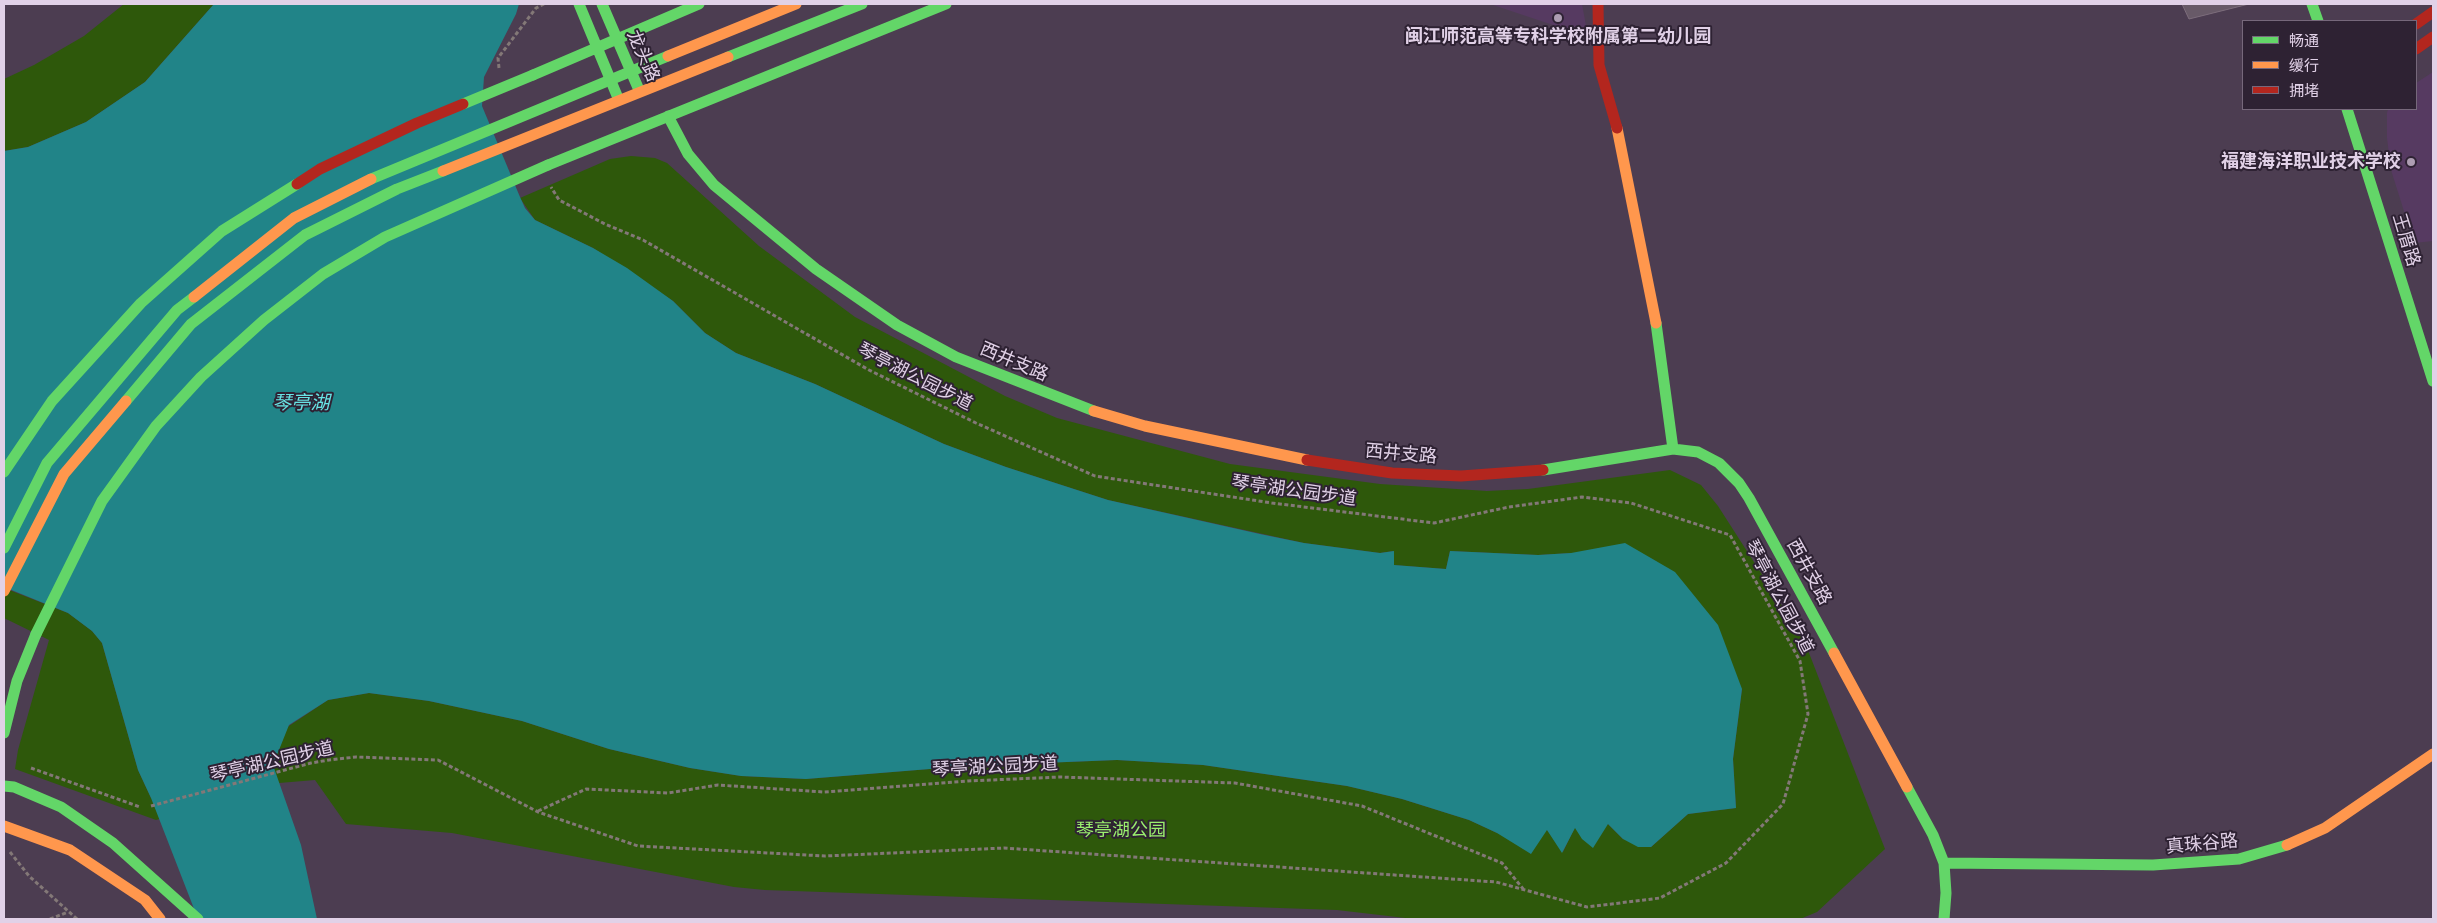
<!DOCTYPE html>
<html>
<head>
<meta charset="utf-8">
<style>
	body { margin:0 }
	#map { position:relative; width:2437px; height:923px; overflow:hidden; background:#4c3d51; font-family:Raleway,"Noto Sans SC",sans-serif }
	canvas { display:block }
	.frame { position:absolute; inset:0; border:5px solid #e1d1e7; pointer-events:none }
	.legend { position:absolute; left:2242px; top:20px; width:175px; height:90px; box-sizing:border-box; background:#2e2233; border:1px solid #76687b; margin:0; padding:6px 9px; list-style:none; font-size:15px; color:#e1d1e7 }
	.legend li { display:flex; align-items:center; gap:10px; height:25px }
	.legend b { width:25px; border:1px solid #76687b }
</style>
</head>
<body>
<div id="map">
<canvas width="2437" height="923"></canvas>
<div class="frame"></div>
<ul class="legend">
<li><b style="height:6px;background:#63d668"></b>畅通</li>
<li><b style="height:6px;background:#ff974d"></b>缓行</li>
<li><b style="height:6px;background:#b3261e"></b>拥堵</li>
</ul>
</div>
<script>
const ctx = document.querySelector('canvas').getContext('2d');
ctx.lineJoin = 'round';
function fillPath(path, color) { ctx.fillStyle = color; ctx.fill(path, 'evenodd'); }
const poly = rows => new Path2D(rows.map(r => 'M' + r).join(''));
function trace(path, color, width, dash) { ctx.strokeStyle = color; ctx.lineWidth = width; ctx.lineCap = dash ? 'butt' : 'round'; ctx.setLineDash(dash || []); ctx.stroke(path); }
function drawText(font, color, halo, rows, align = 'center') {
  ctx.font = font + ' Raleway,"Noto Sans SC",sans-serif'; ctx.lineWidth = 4; ctx.setLineDash([]); ctx.textBaseline = 'middle'; ctx.strokeStyle = halo; ctx.fillStyle = color; for (const [text, x, y, turn = 0] of rows) {
    ctx.save(); ctx.translate(x, y); ctx.rotate((+turn || 0) * Math.PI / 180); ctx.textAlign = isNaN(turn) ? turn : align; if (halo) ctx.strokeText(text, 0, 0); ctx.fillText(text, 0, 0); ctx.restore();
  }
}
const built = poly([
	[1490,4,1582,4,1587,31,1577,33],
	[2433,72,2433,241,2414,243,2391,170,2387,138,2387,113,2388,109,2416,109,2416,83]
]);
const green = poly([
	[124,4,214,4,145,82,86,122,28,147,4,151,4,79,34,65,84,36],
	[631,156,655,158,667,163,759,246,855,317,1005,396,1057,418,1230,464,1380,484,1487,491,1528,489,1670,470,1701,485,1718,506,1804,640,1885,849,1817,912,1800,919,1414,919,1337,910,765,890,734,887,452,833,346,824,315,780,279,783,156,820,15,769,18,750,49,640,4,618,4,588,68,613,92,631,102,643,138,770,151,798,289,726,328,700,369,693,429,701,522,721,609,749,690,768,741,776,806,779,967,766,1117,760,1203,765,1347,786,1402,799,1469,820,1497,833,1547,830,1563,852,1575,827,1608,824,1623,839,1651,847,1688,814,1736,808,1733,759,1742,689,1571,553,1538,555,1450,551,1446,569,1393,565,1393,551,1380,553,1304,543,1108,500,1006,467,944,444,815,384,736,353,705,333,673,301,593,248,535,220,520,198,610,159]
]);
const water = poly([
	[214,4,519,4,516,14,484,77,482,106,520,197,525,208,535,220,593,248,627,268,673,301,705,333,736,353,815,384,944,444,1006,467,1108,500,1260,534,1304,543,1380,553,1394,551,1394,565,1446,569,1450,551,1538,555,1571,553,1625,543,1675,572,1718,625,1742,689,1733,759,1736,808,1688,814,1651,847,1638,847,1623,839,1608,824,1593,848,1582,839,1575,828,1562,853,1547,830,1531,854,1497,833,1469,820,1402,799,1347,786,1203,765,1117,760,967,766,806,779,741,776,690,768,609,749,522,721,429,701,369,693,328,700,289,725,273,765,301,845,317,919,198,919,151,798,138,770,102,643,92,631,68,613,4,587,4,151,28,147,86,122,145,82]
]);
const building = poly([
	[2182,4,2249,4,2189,19,2182,4]
]);
const path = poly([
	[499,68,498,58,536,8,544,4],
	[31,768,140,807],
	[151,806,311,763,329,760,356,757,438,760,538,812,638,846,825,856,1004,848,1496,882,1587,907,1660,898,1726,863,1783,804,1808,714,1800,661,1730,535,1631,503,1582,497,1509,507,1434,523,1272,503,1095,476,976,423,869,370,643,240,605,224,559,200,551,187],
	[538,811,586,789,668,793,718,785,824,792,968,781,1060,777,1235,783,1362,806,1502,863,1524,890],
	[10,852,29,876,77,919],
	[50,919,68,912]
]);
const fast = poly([
	[579,4,618,98],
	[602,4,639,90],
	[2312,4,2318,21],
	[533,75,699,4],
	[2347,109,2433,381],
	[668,116,688,154,714,185,816,269,897,325,956,357,1094,411],
	[548,165,946,4],
	[1656,323,1673,449],
	[1543,470,1673,449,1698,452,1719,463,1739,483,1749,498,1834,653],
	[4,733,17,681,36,634],
	[4,786,14,787,61,807,113,843,198,919],
	[1907,787,1933,835,1944,863,1946,893,1944,919],
	[1944,863,2153,865,2239,859,2287,845]
]);
const slow = poly([
	[1617,128,1656,323],
	[1094,411,1145,426,1307,460],
	[1834,653,1907,787],
	[4,826,70,850,145,900,160,919],
	[2287,845,2325,828,2433,754]
]);
const jam = poly([
	[1598,4,1599,65,1617,128],
	[2416,24,2433,12],
	[2416,49,2433,37],
	[1307,460,1392,473,1461,476,1543,470]
]);
const fastBridge = poly([
	[728,57,862,4],
	[463,104,533,75],
	[371,179,668,56],
	[126,401,191,324,305,235,397,189,443,171],
	[4,472,52,401,141,303,222,231,297,184],
	[4,548,47,463,177,310,194,297],
	[36,634,102,501,156,426,201,377,264,320,323,274,385,237,548,165]
]);
const slowBridge = poly([
	[668,56,796,4],
	[443,171,728,57],
	[194,297,294,218,371,179],
	[4,591,64,474,126,401]
]);
const jamBridge = poly([
	[297,184,320,169,417,123,463,104]
]);
const markers = [
	[1558,18,5,"#ad9db2"],
	[2411,162,5,"#ad9db2"]
];
const poiNames = [
	["闽江师范高等专科学校附属第二幼儿园",1558,37],
	["福建海洋职业技术学校",2401,162,"right"]
];
const streetNames = [
	["龙头路",643,56,66],
	["王厝路",2406,240,73],
	["西井支路",1014,362,23],
	["琴亭湖公园步道",915,377,27],
	["西井支路",1401,454,5],
	["琴亭湖公园步道",1294,491,8],
	["西井支路",1809,572,61],
	["琴亭湖公园步道",1779,597,62],
	["琴亭湖公园步道",272,762,-13],
	["琴亭湖公园步道",995,767,-3],
	["真珠谷路",2202,844,-5]
];
const parkNames = [
	["琴亭湖公园",1121,831]
];
const waterNames = [
	["琴亭湖",301,403]
];
fillPath(built, '#563a61');
fillPath(green, '#2e580b');
fillPath(water, '#218488');
fillPath(building, '#685a68');
trace(building, '#7d6d7c', 1);
trace(path, '#837877', 3, [4, 2.5]);
trace(fast, '#63d668', 11);
trace(slow, '#ff974d', 11);
trace(jam, '#b3261e', 11);
trace(fastBridge, '#63d668', 11);
trace(slowBridge, '#ff974d', 11);
trace(jamBridge, '#b3261e', 11);
for (const [x, y, r, color] of markers) { const dot = new Path2D(); dot.arc(x, y, r, 0, 2 * Math.PI); ctx.fillStyle = color; ctx.fill(dot); trace(dot, '#2e2233', 2); }
drawText('bold 18px', '#e1d1e7', '#2e2233', poiNames);
drawText('18px', '#e1d1e7', '#2e2233', streetNames);
drawText('18px', '#9aef6e', '#2e2233', parkNames);
drawText('italic 19px', '#68e4e5', '#2e2233', waterNames);
</script>
</body>
</html>
